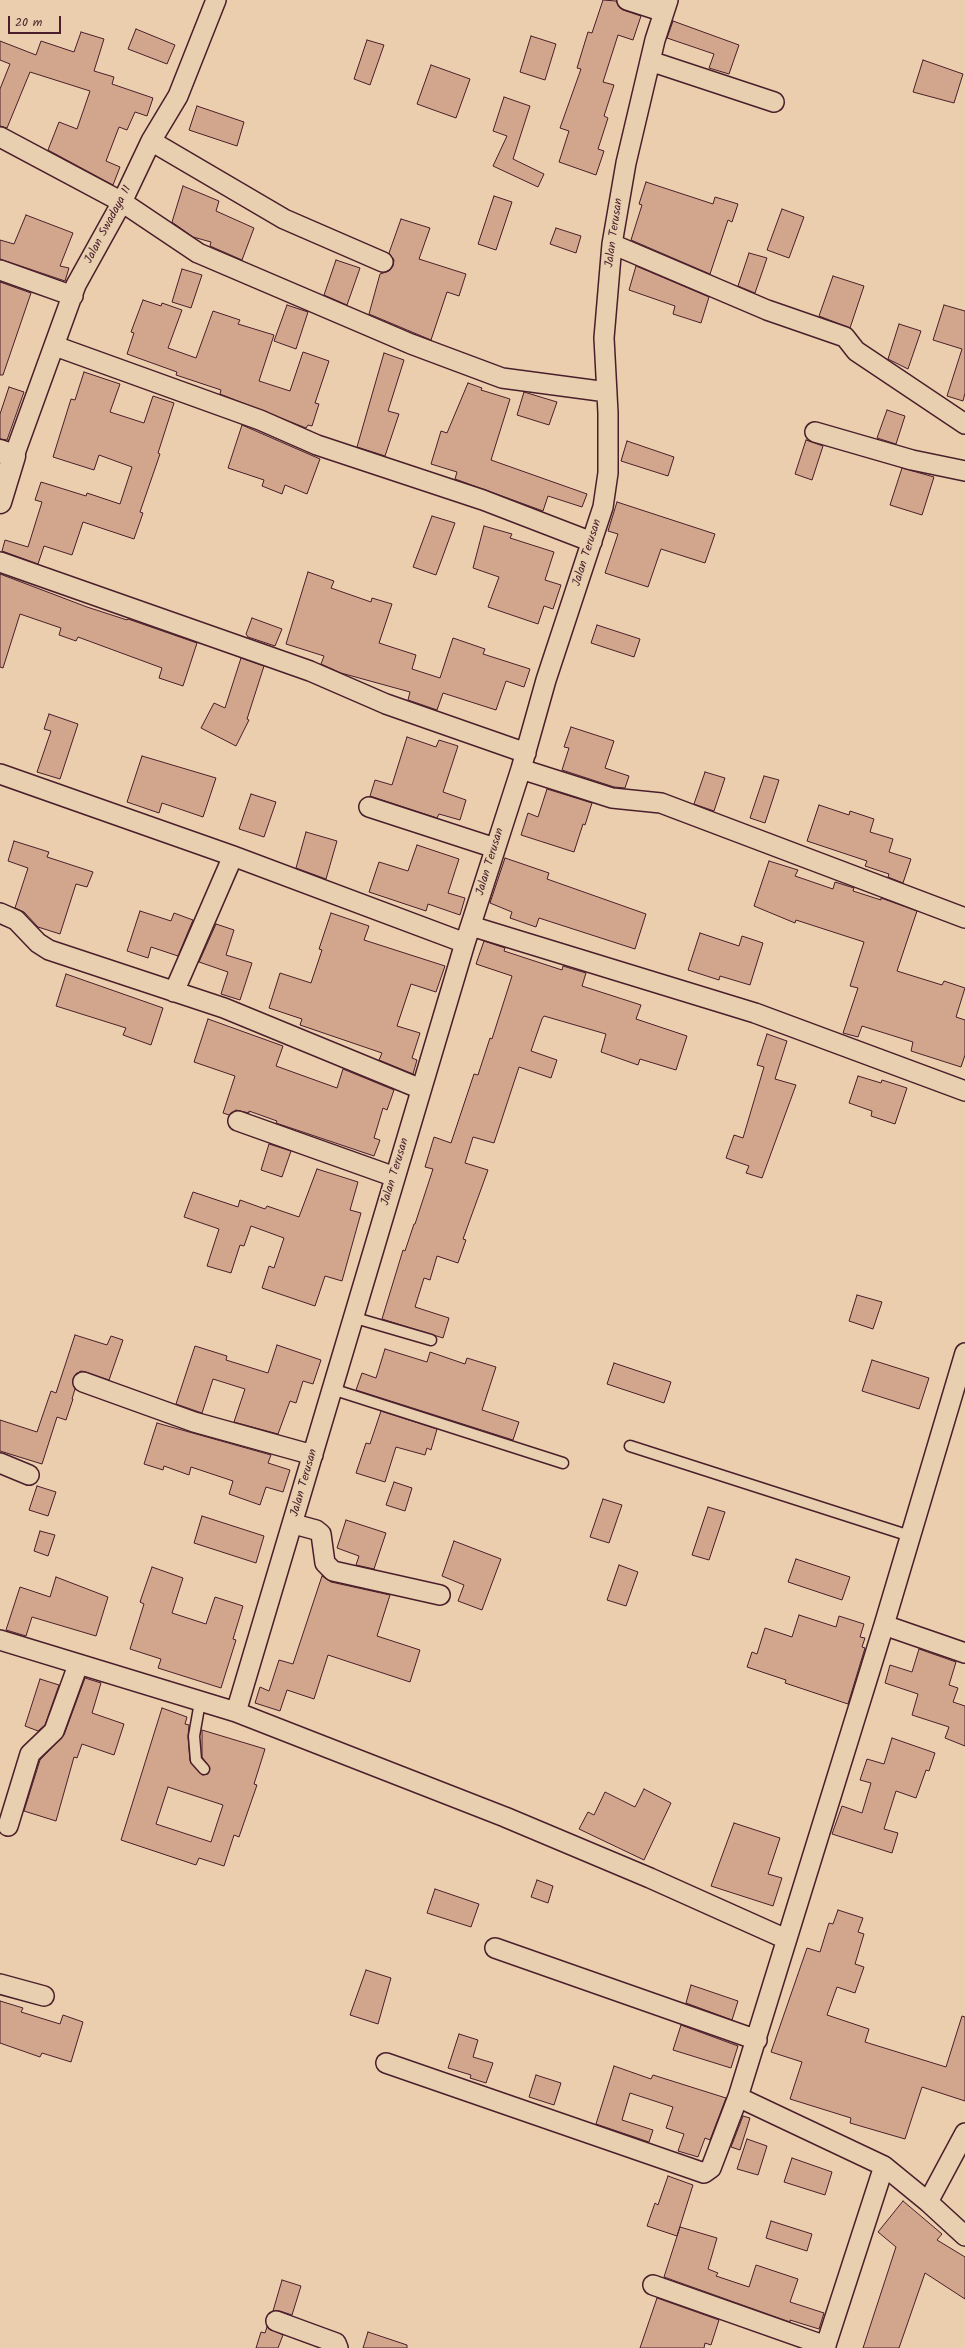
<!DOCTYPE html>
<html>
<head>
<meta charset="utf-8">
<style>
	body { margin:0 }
	#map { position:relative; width:965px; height:2348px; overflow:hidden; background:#ebceae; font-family:Kalam,sans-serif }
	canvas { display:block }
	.scale { position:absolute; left:8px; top:16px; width:53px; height:18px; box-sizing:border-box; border:2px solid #4a1f2b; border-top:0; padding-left:5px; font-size:12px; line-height:14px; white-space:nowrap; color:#4a1f2b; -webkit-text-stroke:3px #e7cfaf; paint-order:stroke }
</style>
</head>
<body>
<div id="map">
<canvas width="965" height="2348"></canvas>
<div class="scale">20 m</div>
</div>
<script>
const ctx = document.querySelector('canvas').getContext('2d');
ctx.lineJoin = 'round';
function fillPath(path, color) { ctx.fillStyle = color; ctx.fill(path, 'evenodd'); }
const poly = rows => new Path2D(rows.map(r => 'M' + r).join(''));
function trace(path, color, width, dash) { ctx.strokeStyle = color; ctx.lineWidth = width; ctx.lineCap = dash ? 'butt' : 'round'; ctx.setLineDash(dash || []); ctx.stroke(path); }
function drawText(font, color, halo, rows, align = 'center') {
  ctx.font = font + ' Kalam,sans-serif'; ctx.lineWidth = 3; ctx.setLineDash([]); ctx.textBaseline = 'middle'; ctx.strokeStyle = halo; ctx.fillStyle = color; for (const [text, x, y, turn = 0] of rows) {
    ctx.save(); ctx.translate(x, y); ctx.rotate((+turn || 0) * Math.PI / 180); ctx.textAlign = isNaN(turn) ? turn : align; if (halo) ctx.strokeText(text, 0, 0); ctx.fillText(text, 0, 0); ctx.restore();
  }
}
const building = poly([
	[603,0,616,1,619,7,623,10,641,16,633,40,618,35,603,82,614,85,604,116,608,118,598,149,604,151,596,175,559,162,569,131,560,128,581,69,577,68,588,32,592,33,603,0],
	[673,21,739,45,729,74,709,68,714,54,667,38,673,21],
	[136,29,175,45,167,64,128,49,136,29],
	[81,32,104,39,94,71,114,77,112,84,153,98,147,116,135,112,127,130,119,127,106,161,120,167,113,185,48,150,59,122,77,129,90,91,30,72,7,128,0,126,0,89,10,64,0,60,0,41,36,55,41,41,74,52,81,32],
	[531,36,556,44,545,80,520,72,531,36],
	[367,40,384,45,370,85,354,79,367,40],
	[923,60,963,74,954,103,913,92,923,60],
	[431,65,470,79,456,118,417,104,431,65],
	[504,97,530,106,513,159,544,174,538,187,493,166,507,136,493,131,504,97],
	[197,106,244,122,237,146,189,130,197,106],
	[646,182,713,204,715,197,738,204,732,222,728,220,710,274,631,240,642,205,639,204,646,182],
	[183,186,219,201,216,211,254,228,242,260,210,246,211,242,193,237,172,222,183,186],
	[494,196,512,202,496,250,478,244,494,196],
	[782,209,804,217,789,258,767,250,782,209],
	[26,215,73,233,60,266,69,268,65,281,0,259,0,240,14,244,26,215],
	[401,219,430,228,419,259,466,274,459,296,447,292,431,340,369,314,380,274,389,271,393,266,394,260,389,253,401,219],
	[556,228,581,236,576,253,550,244,556,228],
	[749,253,767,258,755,293,738,286,749,253],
	[336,260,360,268,347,305,324,295,336,260],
	[636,266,709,297,701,323,673,314,675,306,629,290,636,266],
	[182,269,202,275,191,308,172,302,182,269],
	[833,276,864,286,850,328,819,316,833,276],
	[0,282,31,293,3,375,0,375,0,282],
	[143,300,161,306,162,303,182,310,168,348,196,358,213,311,240,320,238,324,274,335,259,381,290,391,303,352,329,361,315,403,319,404,312,426,308,425,306,428,220,394,221,390,176,375,177,372,127,354,134,333,131,332,143,300],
	[287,305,308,312,296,349,274,341,287,305],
	[944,305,965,311,965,393,963,401,947,396,962,349,933,340,944,305],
	[899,324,921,331,908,369,888,359,899,324],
	[384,353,404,360,388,411,399,414,385,456,357,447,384,353],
	[84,372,120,384,110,412,144,423,153,396,174,403,158,453,160,454,140,512,143,513,134,539,83,522,72,555,44,546,38,564,2,551,5,540,28,547,42,502,35,500,41,482,86,496,87,493,120,504,132,467,99,455,94,470,53,457,71,399,75,400,84,372],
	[468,383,482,388,481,390,510,399,491,460,587,494,582,507,548,496,543,511,455,479,457,472,431,464,441,431,447,433,468,383],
	[9,387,24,392,7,440,0,439,0,414,9,387],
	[524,392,557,402,549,425,517,415,524,392],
	[887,410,905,416,896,444,877,438,887,410],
	[242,425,320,459,307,494,285,485,282,494,262,486,264,480,228,468,242,425],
	[806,440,823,446,812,480,795,474,806,440],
	[627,441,674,457,668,476,621,461,627,441],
	[902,468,934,477,922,515,890,505,902,468],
	[617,502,715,534,705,563,661,549,648,587,605,573,618,534,608,531,617,502],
	[432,516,455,523,436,575,413,567,432,516],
	[484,526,512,534,510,538,554,552,545,580,561,585,553,609,544,606,538,624,488,607,499,577,473,568,484,526],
	[308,572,334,581,331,588,371,602,372,598,392,604,379,643,416,655,412,669,440,678,453,638,485,649,483,654,530,669,524,687,506,681,496,710,443,693,437,710,408,700,410,692,341,673,321,664,324,656,286,644,308,572],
	[0,574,87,607,127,620,128,619,197,643,183,686,159,678,162,668,78,637,76,641,59,635,61,628,20,614,3,668,0,667,0,574],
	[252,618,282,629,275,646,248,637,246,634,252,618],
	[597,625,640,639,634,657,591,643,597,625],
	[241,658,264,666,247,719,249,720,236,746,201,728,214,703,225,708,241,658],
	[49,714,78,724,60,779,37,772,51,731,44,729,49,714],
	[571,727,614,741,605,768,629,776,625,788,614,787,562,770,569,748,564,747,571,727],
	[407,737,436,747,439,740,458,746,443,792,466,800,460,820,439,814,437,818,370,796,375,780,392,785,407,737],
	[142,756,216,778,203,817,162,803,159,813,127,802,142,756],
	[705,772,725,778,714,811,694,804,705,772],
	[764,776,779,780,765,823,750,818,764,776],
	[547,789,592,803,585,825,583,824,574,852,521,835,528,813,538,817,547,789],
	[251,794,276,802,264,837,239,829,251,794],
	[819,805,849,815,850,811,874,819,870,832,893,839,889,852,911,859,903,883,888,877,889,874,865,866,867,861,807,841,819,805],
	[306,832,337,841,326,879,296,868,306,832],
	[14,841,49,852,47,857,93,872,87,887,76,884,60,934,38,927,24,912,15,908,28,868,8,861,14,841],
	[417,845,459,859,448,893,465,898,460,915,428,904,426,911,369,892,379,862,408,871,417,845],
	[505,858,549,873,547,879,646,914,635,949,539,918,536,927,510,918,512,912,490,903,505,858],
	[769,861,798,870,795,876,833,889,835,882,854,888,853,891,881,900,881,898,917,911,897,971,942,985,944,981,965,988,956,1017,965,1020,965,1055,961,1067,911,1051,913,1042,862,1026,858,1037,843,1033,858,988,850,986,864,942,796,920,795,923,754,906,769,861],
	[140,911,171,921,174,913,193,920,178,956,151,947,148,958,127,951,140,911],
	[331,913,369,926,364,940,445,966,436,992,411,984,397,1026,420,1033,412,1058,417,1060,413,1074,379,1060,382,1053,300,1025,302,1019,269,1008,280,973,311,983,322,950,319,949,331,913],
	[216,924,234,930,226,955,252,963,240,1000,221,994,228,972,199,962,216,924],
	[700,933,739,946,742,936,763,943,750,985,720,976,719,980,688,970,700,933],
	[484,941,505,948,504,951,562,970,563,966,586,973,582,986,641,1005,636,1019,687,1036,676,1070,640,1059,638,1065,601,1052,606,1034,544,1016,542,1019,531,1051,557,1060,551,1078,519,1067,494,1143,473,1137,465,1163,488,1170,463,1239,466,1240,458,1263,437,1256,430,1280,424,1278,415,1307,449,1318,443,1338,382,1319,403,1250,405,1251,414,1224,415,1224,433,1169,425,1167,434,1137,451,1143,474,1074,478,1075,490,1038,492,1039,512,976,476,964,484,941],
	[66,974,163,1008,151,1045,123,1035,126,1028,56,1006,66,974],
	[208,1019,283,1046,276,1066,337,1088,343,1069,394,1090,387,1110,383,1108,374,1138,380,1140,374,1156,276,1123,277,1121,249,1111,249,1113,236,1110,229,1115,223,1113,235,1076,194,1062,208,1019],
	[767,1034,787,1041,775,1079,796,1085,762,1178,746,1173,749,1166,726,1158,734,1135,743,1138,764,1067,757,1065,767,1034],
	[858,1076,881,1083,882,1080,907,1088,895,1124,871,1116,872,1111,849,1103,858,1076],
	[269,1144,291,1151,282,1177,261,1170,269,1144],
	[317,1169,358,1182,350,1210,361,1213,342,1281,325,1276,315,1306,262,1288,269,1266,274,1268,284,1238,251,1226,244,1246,240,1245,231,1273,207,1266,219,1229,184,1217,193,1192,238,1207,240,1200,265,1209,267,1206,299,1217,317,1169],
	[857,1295,882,1302,873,1329,849,1321,857,1295],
	[75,1335,107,1345,111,1336,123,1340,109,1380,86,1372,81,1371,76,1374,73,1379,75,1389,72,1399,73,1399,66,1420,57,1417,42,1464,0,1451,0,1420,37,1432,51,1391,56,1393,75,1335],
	[277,1345,321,1360,313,1384,303,1381,296,1403,290,1401,278,1434,234,1422,245,1389,213,1379,202,1413,176,1404,195,1346,227,1356,226,1360,268,1373,277,1345],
	[385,1349,427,1362,430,1352,465,1364,467,1358,496,1367,482,1410,519,1422,513,1440,356,1390,362,1373,376,1378,385,1349],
	[872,1360,929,1378,919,1409,862,1391,872,1360],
	[614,1363,671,1382,664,1403,607,1384,614,1363],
	[381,1411,437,1429,431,1450,427,1448,425,1455,396,1447,385,1482,356,1473,366,1443,370,1444,381,1411],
	[157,1423,271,1455,268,1463,290,1470,283,1492,266,1487,260,1505,229,1494,233,1481,191,1467,189,1475,164,1466,163,1470,144,1464,157,1423],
	[394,1482,412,1488,405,1511,386,1505,394,1482],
	[37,1486,56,1492,48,1516,29,1510,37,1486],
	[603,1499,622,1505,609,1543,590,1537,603,1499],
	[708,1507,725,1512,709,1560,692,1555,708,1507],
	[202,1516,264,1536,256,1563,194,1543,202,1516],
	[346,1520,386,1533,374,1569,356,1565,359,1556,337,1548,346,1520],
	[40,1531,55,1535,48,1556,34,1551,40,1531],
	[454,1541,501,1559,482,1610,458,1601,464,1585,442,1576,454,1541],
	[796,1559,850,1577,842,1600,788,1582,796,1559],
	[619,1565,638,1572,626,1606,607,1600,619,1565],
	[152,1567,183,1578,172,1613,206,1624,215,1597,243,1606,233,1639,236,1640,221,1688,158,1668,161,1659,130,1649,144,1604,140,1602,152,1567],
	[322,1576,331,1582,390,1595,377,1636,420,1650,410,1682,328,1655,314,1699,287,1690,280,1711,255,1703,260,1687,269,1691,279,1660,293,1664,322,1576],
	[56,1577,108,1597,96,1636,32,1617,26,1636,6,1630,20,1587,50,1597,56,1577],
	[799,1615,836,1627,839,1616,864,1624,860,1637,865,1638,862,1647,865,1648,848,1704,785,1683,786,1680,747,1667,752,1652,757,1654,765,1628,792,1637,799,1615],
	[919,1649,956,1662,949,1685,958,1688,953,1702,965,1706,965,1746,945,1738,949,1727,912,1715,918,1694,885,1683,890,1665,912,1672,919,1649],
	[85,1678,101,1683,92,1713,124,1724,114,1755,82,1744,77,1758,74,1757,56,1821,24,1811,40,1760,64,1735,85,1678],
	[40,1679,59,1685,45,1725,38,1731,25,1726,40,1679],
	[162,1708,187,1717,185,1724,189,1725,188,1737,190,1761,202,1775,208,1774,210,1768,202,1757,202,1730,265,1749,254,1784,257,1785,249,1808,239,1837,234,1835,224,1866,199,1858,196,1865,121,1840,162,1708],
	[168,1787,223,1805,211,1842,156,1824,168,1787],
	[892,1738,935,1753,929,1771,926,1770,916,1798,896,1791,884,1829,898,1833,892,1853,832,1834,842,1806,862,1813,871,1783,860,1780,867,1759,884,1764,892,1738],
	[644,1789,671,1803,644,1860,579,1829,588,1812,594,1815,605,1792,635,1807,644,1789],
	[734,1823,780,1838,768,1874,782,1878,773,1906,711,1886,734,1823],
	[537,1880,553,1886,548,1903,531,1897,537,1880],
	[435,1889,479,1904,471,1927,427,1913,435,1889],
	[838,1910,863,1918,858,1932,864,1934,855,1964,864,1967,855,1993,837,1987,827,2015,869,2029,865,2042,946,2067,962,2016,965,2017,965,2101,922,2087,905,2139,850,2123,851,2118,790,2099,802,2062,771,2052,807,1948,820,1952,829,1923,833,1924,838,1910],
	[366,1970,391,1978,378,2024,350,2015,366,1970],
	[691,1985,738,2001,732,2020,686,2003,691,1985],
	[0,2001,23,2008,21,2012,60,2024,63,2015,83,2022,71,2062,42,2053,40,2057,0,2043,0,2001],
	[681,2025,738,2046,731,2068,673,2050,681,2025],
	[459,2034,478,2040,473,2057,493,2063,486,2083,470,2078,471,2075,448,2068,459,2034],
	[614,2066,651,2079,653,2075,726,2098,710,2140,705,2138,698,2157,678,2151,684,2134,666,2128,673,2107,630,2093,622,2120,653,2130,649,2142,596,2124,614,2066],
	[536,2075,561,2083,554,2105,529,2097,536,2075],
	[743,2116,750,2118,740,2150,731,2147,743,2116],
	[747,2139,767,2146,758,2175,737,2169,747,2139],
	[792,2158,832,2172,825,2195,784,2182,792,2158],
	[668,2176,693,2185,677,2236,647,2226,655,2203,658,2205,668,2176],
	[903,2201,942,2234,937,2240,965,2257,965,2299,925,2273,899,2348,863,2348,896,2247,878,2232,903,2201],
	[771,2221,812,2234,807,2251,766,2238,771,2221],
	[680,2227,717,2238,708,2269,718,2273,716,2276,749,2287,756,2265,798,2279,790,2302,824,2313,819,2329,790,2320,790,2322,664,2277,680,2227],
	[282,2280,301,2286,292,2315,280,2311,273,2311,282,2280],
	[657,2298,719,2320,711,2345,705,2343,704,2348,640,2348,657,2298],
	[267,2327,283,2335,278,2348,256,2348,261,2332,265,2333,267,2327],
	[368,2332,407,2345,407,2348,363,2348,368,2332]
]);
const service = poly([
	[352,1317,431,1340],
	[332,1389,563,1463],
	[630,1446,910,1536],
	[200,1702,194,1736,196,1760,204,1769]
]);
const minor = poly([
	[627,0,664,12],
	[650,61,774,102],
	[0,137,122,202,198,253,411,344,502,378,607,392],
	[151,141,284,219,383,262],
	[612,244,767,310,845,337,856,351,965,424],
	[0,270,73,296],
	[55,346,260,420,317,445,483,500,592,542],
	[815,432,912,460,965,471],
	[14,456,76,285,122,202,151,141,178,96,216,0],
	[0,562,310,671,386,704,526,753],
	[521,769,612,798,661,803,965,918],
	[0,774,233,856,465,943],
	[369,807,495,848],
	[0,913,16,920,38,943,49,950,224,1008,421,1089],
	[471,926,755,1013,965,1091],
	[174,992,233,856],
	[238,1121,395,1177],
	[83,1382,194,1422,313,1455],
	[0,1463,29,1475],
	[294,1524,316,1530,321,1534,325,1563,333,1571,440,1595],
	[884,1625,965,1653],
	[0,1640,236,1712,505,1817,650,1878,786,1939],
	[236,1712,465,943,521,769,546,680,603,507,608,473,608,413,604,338,612,244,626,163,655,40,668,0],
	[8,1826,30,1754,54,1731,78,1665],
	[495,1948,757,2040],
	[0,1984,44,1996],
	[386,2063,704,2173,711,2168,738,2097],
	[884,2166,928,2202,965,2236],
	[928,2202,965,2133],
	[653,2285,826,2346],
	[276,2321,336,2343,338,2348],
	[825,2348,884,2166,738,2097,884,1625,965,1353]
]);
const tertiary = poly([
	[0,451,14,456,0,502]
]);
const streetNames = [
	["Jalan Swadaya II",109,225,-62],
	["Jalan Terusan",615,233,-82],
	["Jalan Terusan",588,553,-72],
	["Jalan Terusan",491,862,-73],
	["Jalan Terusan",396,1172,-73],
	["Jalan Terusan",305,1483,-74]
];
fillPath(building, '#d2a68c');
trace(building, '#4a1f2b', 1);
trace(service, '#4a1f2b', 13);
trace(minor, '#4a1f2b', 22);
trace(tertiary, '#4a1f2b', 25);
trace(service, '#e7cfaf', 10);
trace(minor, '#e7cfaf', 19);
trace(tertiary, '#e7cfaf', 22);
drawText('12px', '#4a1f2b', '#e7cfaf', streetNames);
</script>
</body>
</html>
